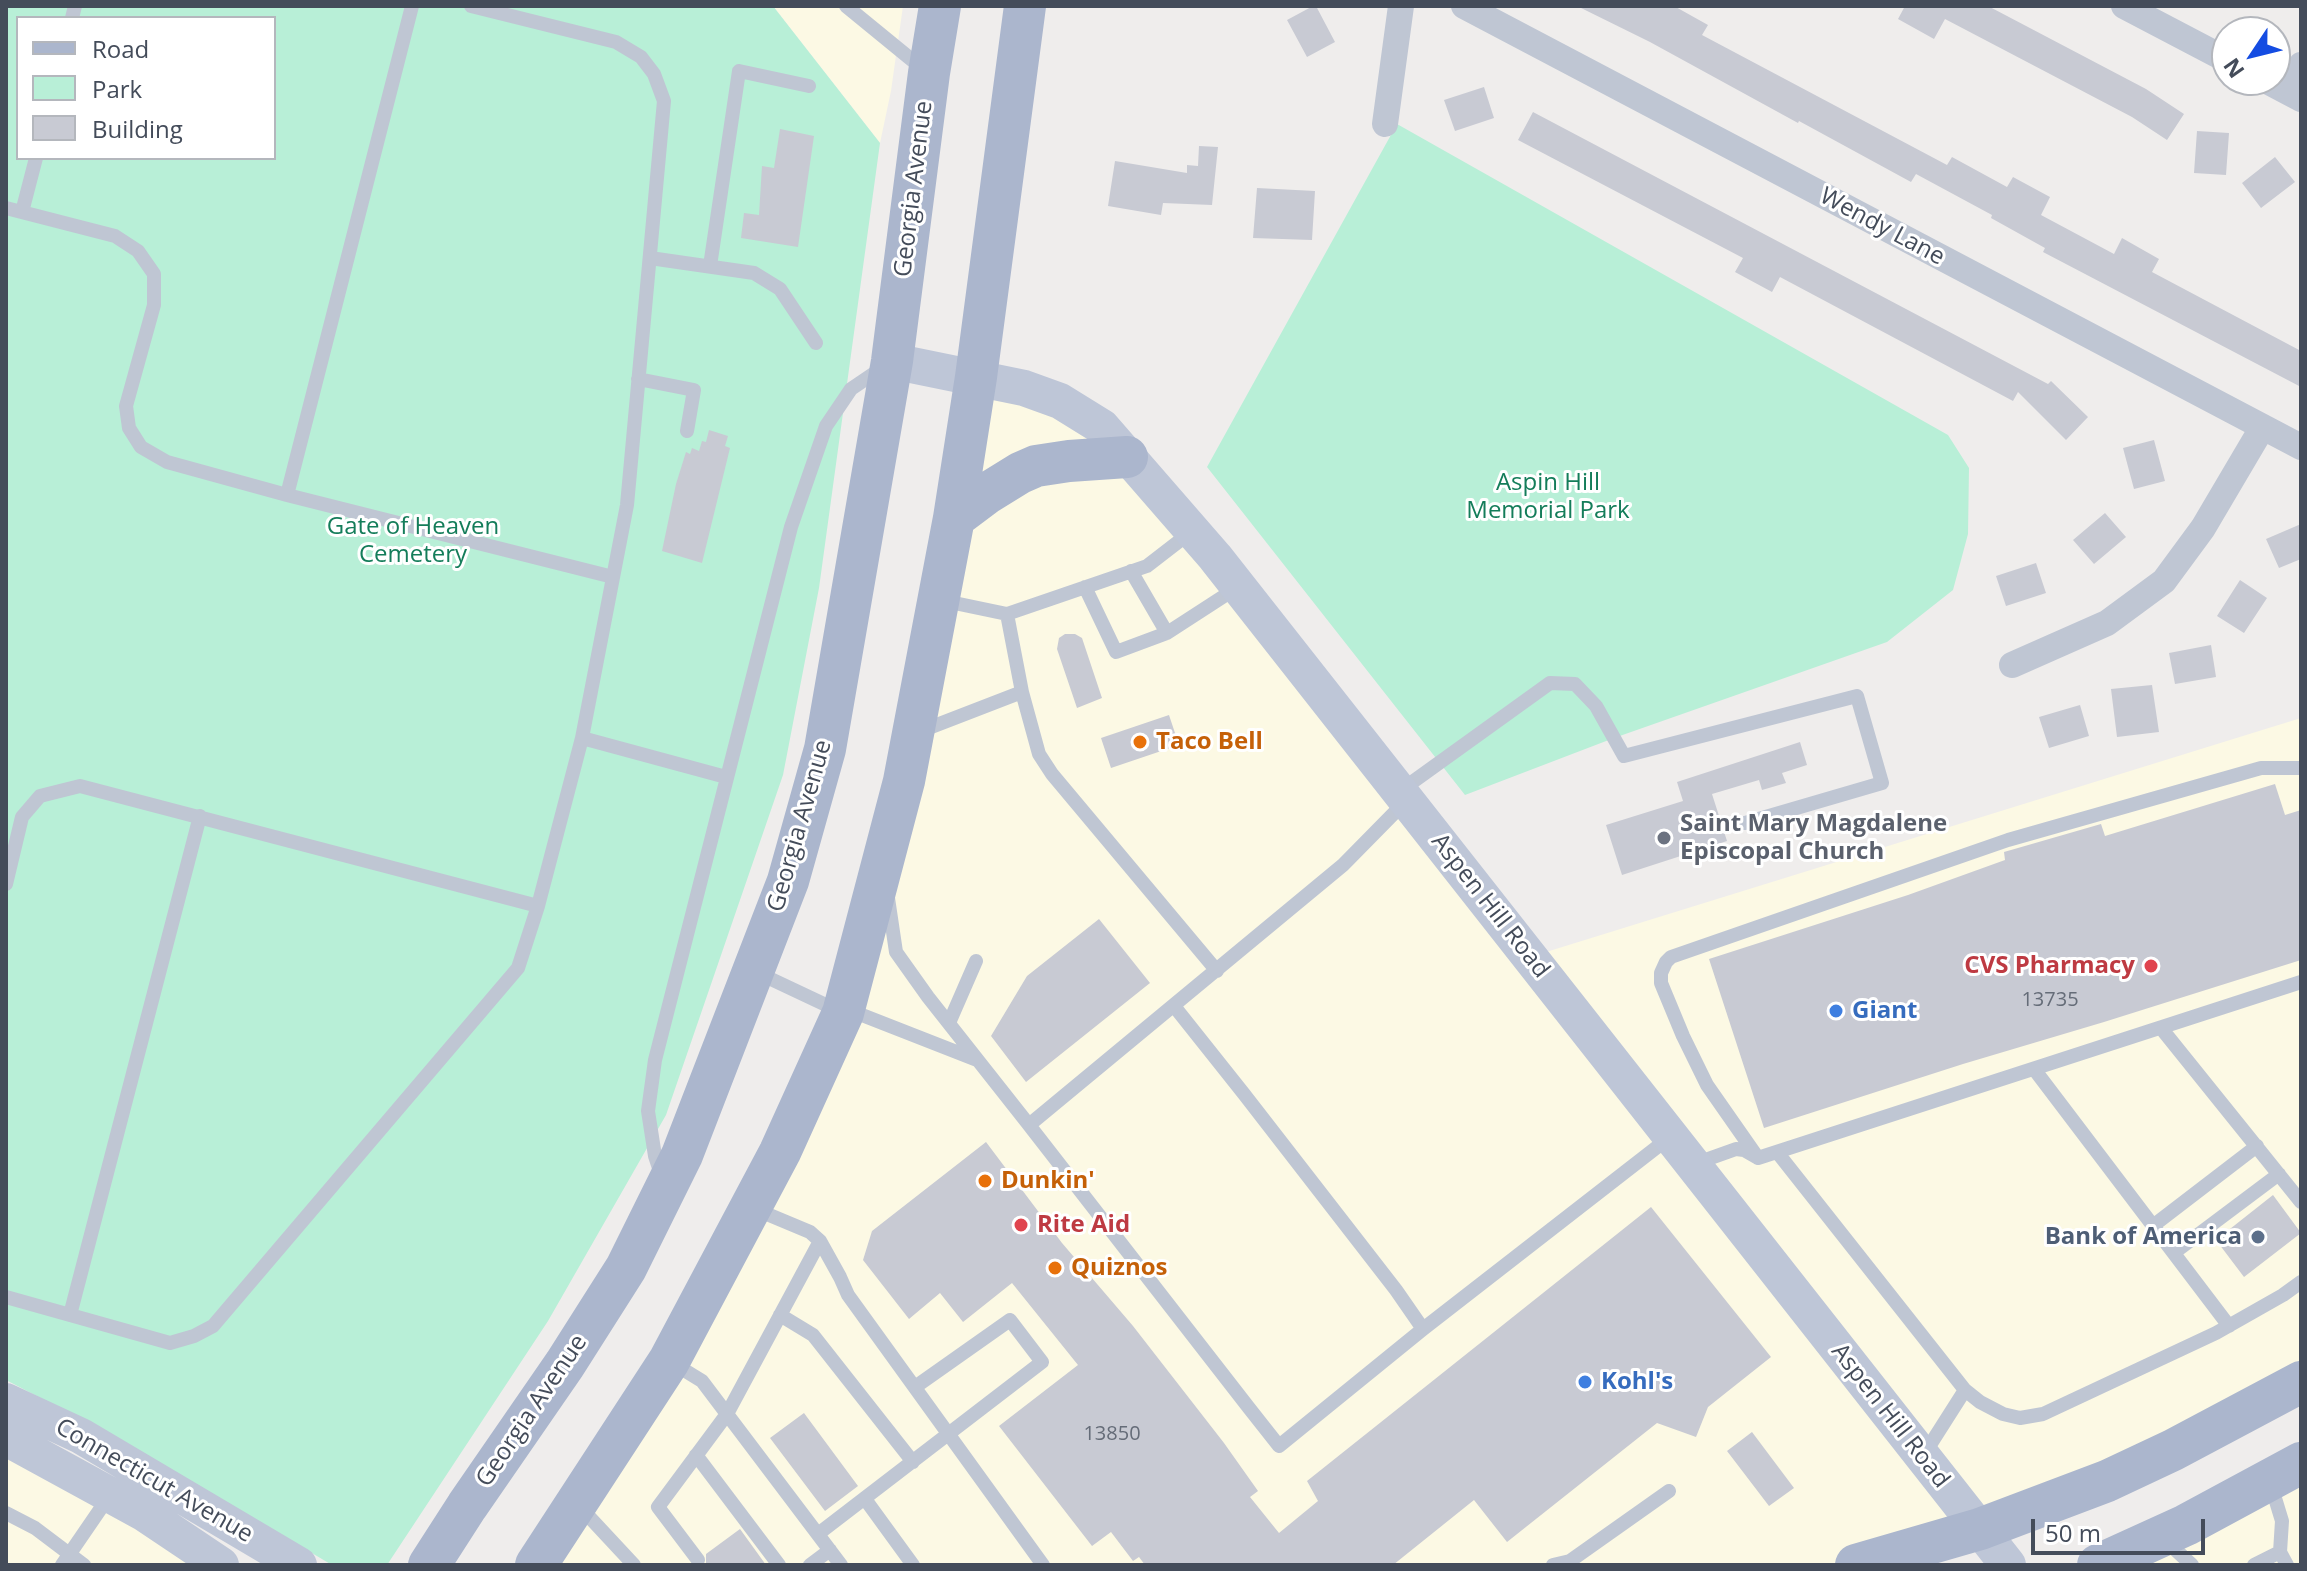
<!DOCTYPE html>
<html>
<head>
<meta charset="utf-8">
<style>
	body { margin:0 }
	#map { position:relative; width:2307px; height:1571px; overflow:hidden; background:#efedec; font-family:"Open Sans",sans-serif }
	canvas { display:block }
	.frame { position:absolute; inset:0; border:8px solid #444c5a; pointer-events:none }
	.legend { position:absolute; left:16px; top:16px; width:260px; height:144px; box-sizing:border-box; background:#fff; border:2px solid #b4b7bd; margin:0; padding:10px 14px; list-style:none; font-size:24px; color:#444c5a }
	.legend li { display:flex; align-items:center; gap:16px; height:40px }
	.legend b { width:40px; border:2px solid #b4b7bd }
	.north { position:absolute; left:2211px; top:16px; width:80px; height:80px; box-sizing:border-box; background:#fff; border:2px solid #b4b7bd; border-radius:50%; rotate:235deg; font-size:22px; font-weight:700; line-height:32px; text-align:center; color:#444c5a }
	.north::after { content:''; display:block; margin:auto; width:28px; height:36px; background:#144ce2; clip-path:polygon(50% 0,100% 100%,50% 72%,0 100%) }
	.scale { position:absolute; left:2031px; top:1519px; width:174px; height:36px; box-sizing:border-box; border:4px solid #444c5a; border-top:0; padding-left:10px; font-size:24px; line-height:28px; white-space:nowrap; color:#444c5a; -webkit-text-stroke:6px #fff; paint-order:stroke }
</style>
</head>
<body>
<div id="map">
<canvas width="2307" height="1571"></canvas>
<div class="frame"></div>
<ul class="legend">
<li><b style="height:10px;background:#abb6cd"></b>Road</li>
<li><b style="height:22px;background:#b8efd7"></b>Park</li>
<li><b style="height:22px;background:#c8cad3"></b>Building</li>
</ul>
<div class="north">N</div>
<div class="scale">50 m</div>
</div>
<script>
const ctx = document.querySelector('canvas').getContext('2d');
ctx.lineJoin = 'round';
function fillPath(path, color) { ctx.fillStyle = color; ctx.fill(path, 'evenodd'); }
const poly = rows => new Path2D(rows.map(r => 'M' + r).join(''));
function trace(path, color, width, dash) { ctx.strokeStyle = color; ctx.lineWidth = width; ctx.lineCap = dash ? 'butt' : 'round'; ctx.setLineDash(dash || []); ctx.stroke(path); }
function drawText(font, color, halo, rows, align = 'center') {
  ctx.font = font + ' "Open Sans",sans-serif'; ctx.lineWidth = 6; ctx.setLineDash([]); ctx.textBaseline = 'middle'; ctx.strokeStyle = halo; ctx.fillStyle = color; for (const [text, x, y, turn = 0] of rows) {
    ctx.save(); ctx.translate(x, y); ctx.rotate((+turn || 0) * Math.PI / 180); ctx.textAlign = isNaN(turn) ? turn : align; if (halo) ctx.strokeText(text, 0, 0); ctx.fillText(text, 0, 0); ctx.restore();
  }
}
const commercial = poly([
	[773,6,903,6,891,91,880,143],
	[976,377,1060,401,1530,957,2301,718,2301,1382,1856,1565,536,1565,843,1013],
	[6,1438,221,1565,6,1565],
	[2301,1463,2301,1565,2098,1565]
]);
const green = poly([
	[6,6,773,6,880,143,819,588,783,775,666,1115,548,1321,387,1565,332,1565,125,1442,6,1380],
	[18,18,274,18,274,158,18,158],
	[1397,124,1948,435,1969,468,1968,534,1953,590,1887,642,1614,738,1465,795,1207,467]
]);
const building = poly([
	[1313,6,1316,6,1335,42,1307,57,1287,20],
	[1577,6,1674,6,1708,25,1702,35,1947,165,1952,157,2007,187,2013,177,2050,197,2041,215,2114,254,2122,238,2159,259,2152,272,2301,351,2301,387,2043,252,2045,248,1991,218,1992,215,1916,174,1911,182,1799,121,1798,123,1650,42],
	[1905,6,1988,6,2146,89,2184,114,2167,140,2132,117,1945,19,1934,39,1898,19],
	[1484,87,1494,118,1455,131,1444,100],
	[1533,112,2048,384,2051,381,2088,417,2066,440,2018,392,2013,401,1780,277,1772,292,1735,272,1743,258,1518,140],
	[780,129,814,136,798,247,741,238,744,213,759,215,762,166,774,168],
	[2197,131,2229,133,2226,175,2194,173],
	[1199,146,1218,147,1212,205,1163,203,1161,215,1108,206,1115,161,1187,173,1187,165,1198,166],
	[2275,157,2295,182,2261,208,2242,183],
	[1257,188,1315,191,1312,240,1253,238],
	[709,430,728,436,725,446,730,448,702,563,662,551,676,484,686,452,690,454,692,448,699,451,702,441,706,442],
	[2154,440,2165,481,2134,489,2123,448],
	[2105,513,2126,537,2094,564,2073,540],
	[2301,524,2301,559,2279,568,2266,539],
	[2036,563,2046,593,2006,606,1996,576],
	[2240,580,2267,598,2244,633,2217,616],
	[1065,634,1075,634,1082,638,1102,698,1077,708,1057,649,1059,638],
	[2211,645,2216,677,2175,684,2169,653],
	[2152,685,2159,732,2117,737,2111,689],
	[2080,705,2089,736,2049,748,2039,717],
	[1169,715,1179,745,1111,768,1101,738],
	[1800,742,1807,765,1782,773,1786,783,1762,790,1759,780,1712,794,1727,841,1622,875,1606,825,1683,801,1677,782],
	[2275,784,2285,815,2301,810,2301,960,2104,1022,1963,1064,1764,1128,1709,959,1908,895,2005,860,2004,852,2011,850,2101,824,2105,836],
	[1099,919,1150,983,1026,1082,991,1036,1027,976],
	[986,1142,1062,1243,1133,1326,1224,1443,1258,1491,1250,1497,1279,1533,1318,1501,1307,1481,1651,1207,1771,1357,1708,1407,1696,1437,1657,1423,1507,1542,1474,1500,1393,1565,1145,1565,1139,1557,1133,1561,1111,1532,1092,1546,999,1426,1078,1365,1012,1283,963,1322,940,1293,909,1319,863,1260,872,1231],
	[2273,1195,2301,1233,2244,1277,2216,1240],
	[804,1413,858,1486,825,1511,770,1438],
	[1752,1432,1794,1488,1769,1506,1727,1451],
	[740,1529,766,1565,706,1565,706,1554]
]);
const lane = poly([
	[846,6,923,69],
	[72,18,75,6],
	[6,208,115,236,138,251,154,274,154,305,126,406,129,428,141,447,167,462,287,495,613,577],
	[22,212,36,158],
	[650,258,754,273,780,289,816,343],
	[710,266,739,71,809,86],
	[638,379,694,390,687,431],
	[287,495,412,6],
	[1131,571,1167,633,1238,587],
	[1085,587,1116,652,1167,633],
	[1007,614,1147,566,1191,532],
	[1022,692,1039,754,1052,774,1217,971],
	[921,731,1022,692,1007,614,940,600],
	[582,738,726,777],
	[1400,791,1550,683,1575,684,1596,706,1624,756,1857,696,1882,783,1745,823],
	[1406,801,1343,865,1029,1125,1249,1408,1279,1446,1423,1329,1670,1137],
	[6,884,22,817,40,796,80,786,538,906],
	[888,898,896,952,928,997,1029,1125],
	[756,972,843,1013,862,1015,977,1060],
	[1174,1006,1244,1094,1396,1290,1423,1329],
	[949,1023,976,961],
	[2161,1028,2301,1202],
	[2034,1069,2229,1326],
	[1777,1152,1965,1390,1980,1402,2003,1414,2020,1418,2043,1414,2216,1333,2283,1295,2301,1282],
	[1758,1158,1707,1085,1683,1036,1661,983,1661,973,1666,962,1671,957,2008,840,2261,768,2301,768],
	[1694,1164,1736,1149,1744,1150,1758,1158,2301,982],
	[661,1174,655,1156,648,1111,655,1060,791,527,826,426,851,389,882,368],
	[755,1209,810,1232,820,1241,840,1277,848,1295,1043,1565],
	[2154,1225,2257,1146],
	[2175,1252,2279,1174],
	[6,1297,170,1343,194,1336,213,1326,518,968,538,906,582,738,627,505,664,101,654,74,641,57,616,42,471,6],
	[70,1315,200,816],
	[780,1315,813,1335,913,1462],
	[671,1362,702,1381,841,1565],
	[696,1455,779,1565],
	[1923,1456,1965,1390],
	[2271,1485,2282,1521,2280,1552,2287,1565],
	[865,1499,913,1565],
	[580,1507,634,1565],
	[6,1513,35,1528,84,1565],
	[818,1534,1042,1362,1010,1320,915,1387],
	[2166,1541,2192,1565],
	[698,1560,658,1507,727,1414,820,1241],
	[62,1565,110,1495],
	[810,1565,830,1550],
	[1553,1565,1570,1561,1669,1491],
	[2254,1565,2280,1552]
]);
const street = poly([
	[1464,6,2301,447],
	[2124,6,2227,60],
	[2265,80,2301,99],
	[2282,89,2301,65],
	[1385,124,1401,6],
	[2012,665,2107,623,2164,581,2203,528,2262,428]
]);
const secondary = poly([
	[892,361,1024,388,1060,401,1102,427,1215,557,2008,1565],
	[6,1401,81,1436,299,1565],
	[6,1438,145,1514,221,1565]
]);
const primary = poly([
	[954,518,986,494,1020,473,1036,466,1069,461,1127,457],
	[429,1565,467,1506,565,1364,626,1268,682,1155,788,881,825,749,892,361,929,73,940,6],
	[536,1565,669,1361,780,1152,843,1013,904,781,954,518,976,377,1025,6],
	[1856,1565,1980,1529,2107,1481,2173,1450,2301,1382],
	[2098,1565,2186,1525,2301,1463]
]);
const markers = [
	[1140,742,8,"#e8710a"],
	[1664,838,8,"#6b7280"],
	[2151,966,8,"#e0444e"],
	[1836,1011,8,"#3f7fe0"],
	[985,1181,8,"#e8710a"],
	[1021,1225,8,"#e0444e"],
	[2258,1237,8,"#5c6f8a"],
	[1055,1268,8,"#e8710a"],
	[1585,1382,8,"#3f7fe0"]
];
const numberNames = [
	["13735",2050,1000],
	["13850",1112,1434]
];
const streetNames = [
	["Georgia Avenue",914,189,-83],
	["Wendy Lane",1882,227,28],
	["Georgia Avenue",800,826,-74],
	["Aspen Hill Road",1490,906,52],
	["Georgia Avenue",532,1411,-56],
	["Aspen Hill Road",1890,1416,52],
	["Connecticut Avenue",154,1481,30]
];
const parkNames = [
	["Aspin Hill",1548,483],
	["Memorial Park",1548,511],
	["Gate of Heaven",413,527],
	["Cemetery",413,555]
];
const foodNames = [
	["Taco Bell",1156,742],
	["Dunkin'",1001,1181],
	["Quiznos",1071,1268]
];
const worshipNames = [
	["Saint Mary Magdalene",1680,824],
	["Episcopal Church",1680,852]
];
const healthNames = [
	["CVS Pharmacy",2135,966],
	["Rite Aid",1037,1225,"left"]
];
const shopNames = [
	["Giant",1852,1011],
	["Kohl's",1601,1382]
];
const serviceNames = [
	["Bank of America",2242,1237]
];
fillPath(commercial, '#fcf9e4');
fillPath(green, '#b8efd7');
fillPath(building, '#c8cad3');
trace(lane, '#bfc6d3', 14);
trace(street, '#bfc6d3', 26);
trace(secondary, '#bec6d7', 36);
trace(primary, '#abb6cd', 42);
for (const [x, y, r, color] of markers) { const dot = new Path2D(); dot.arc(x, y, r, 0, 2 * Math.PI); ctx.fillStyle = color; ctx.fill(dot); trace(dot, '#fff', 3); }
drawText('20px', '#656c78', null, numberNames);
drawText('24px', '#444c5a', '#fff', streetNames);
drawText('24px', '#147d5a', '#fff', parkNames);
drawText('bold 24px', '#c56008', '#fff', foodNames, 'left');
drawText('bold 24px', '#5b616d', '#fff', worshipNames, 'left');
drawText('bold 24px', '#be3a42', '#fff', healthNames, 'right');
drawText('bold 24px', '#366cbe', '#fff', shopNames, 'left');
drawText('bold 24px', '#4e5e75', '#fff', serviceNames, 'right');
</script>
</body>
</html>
